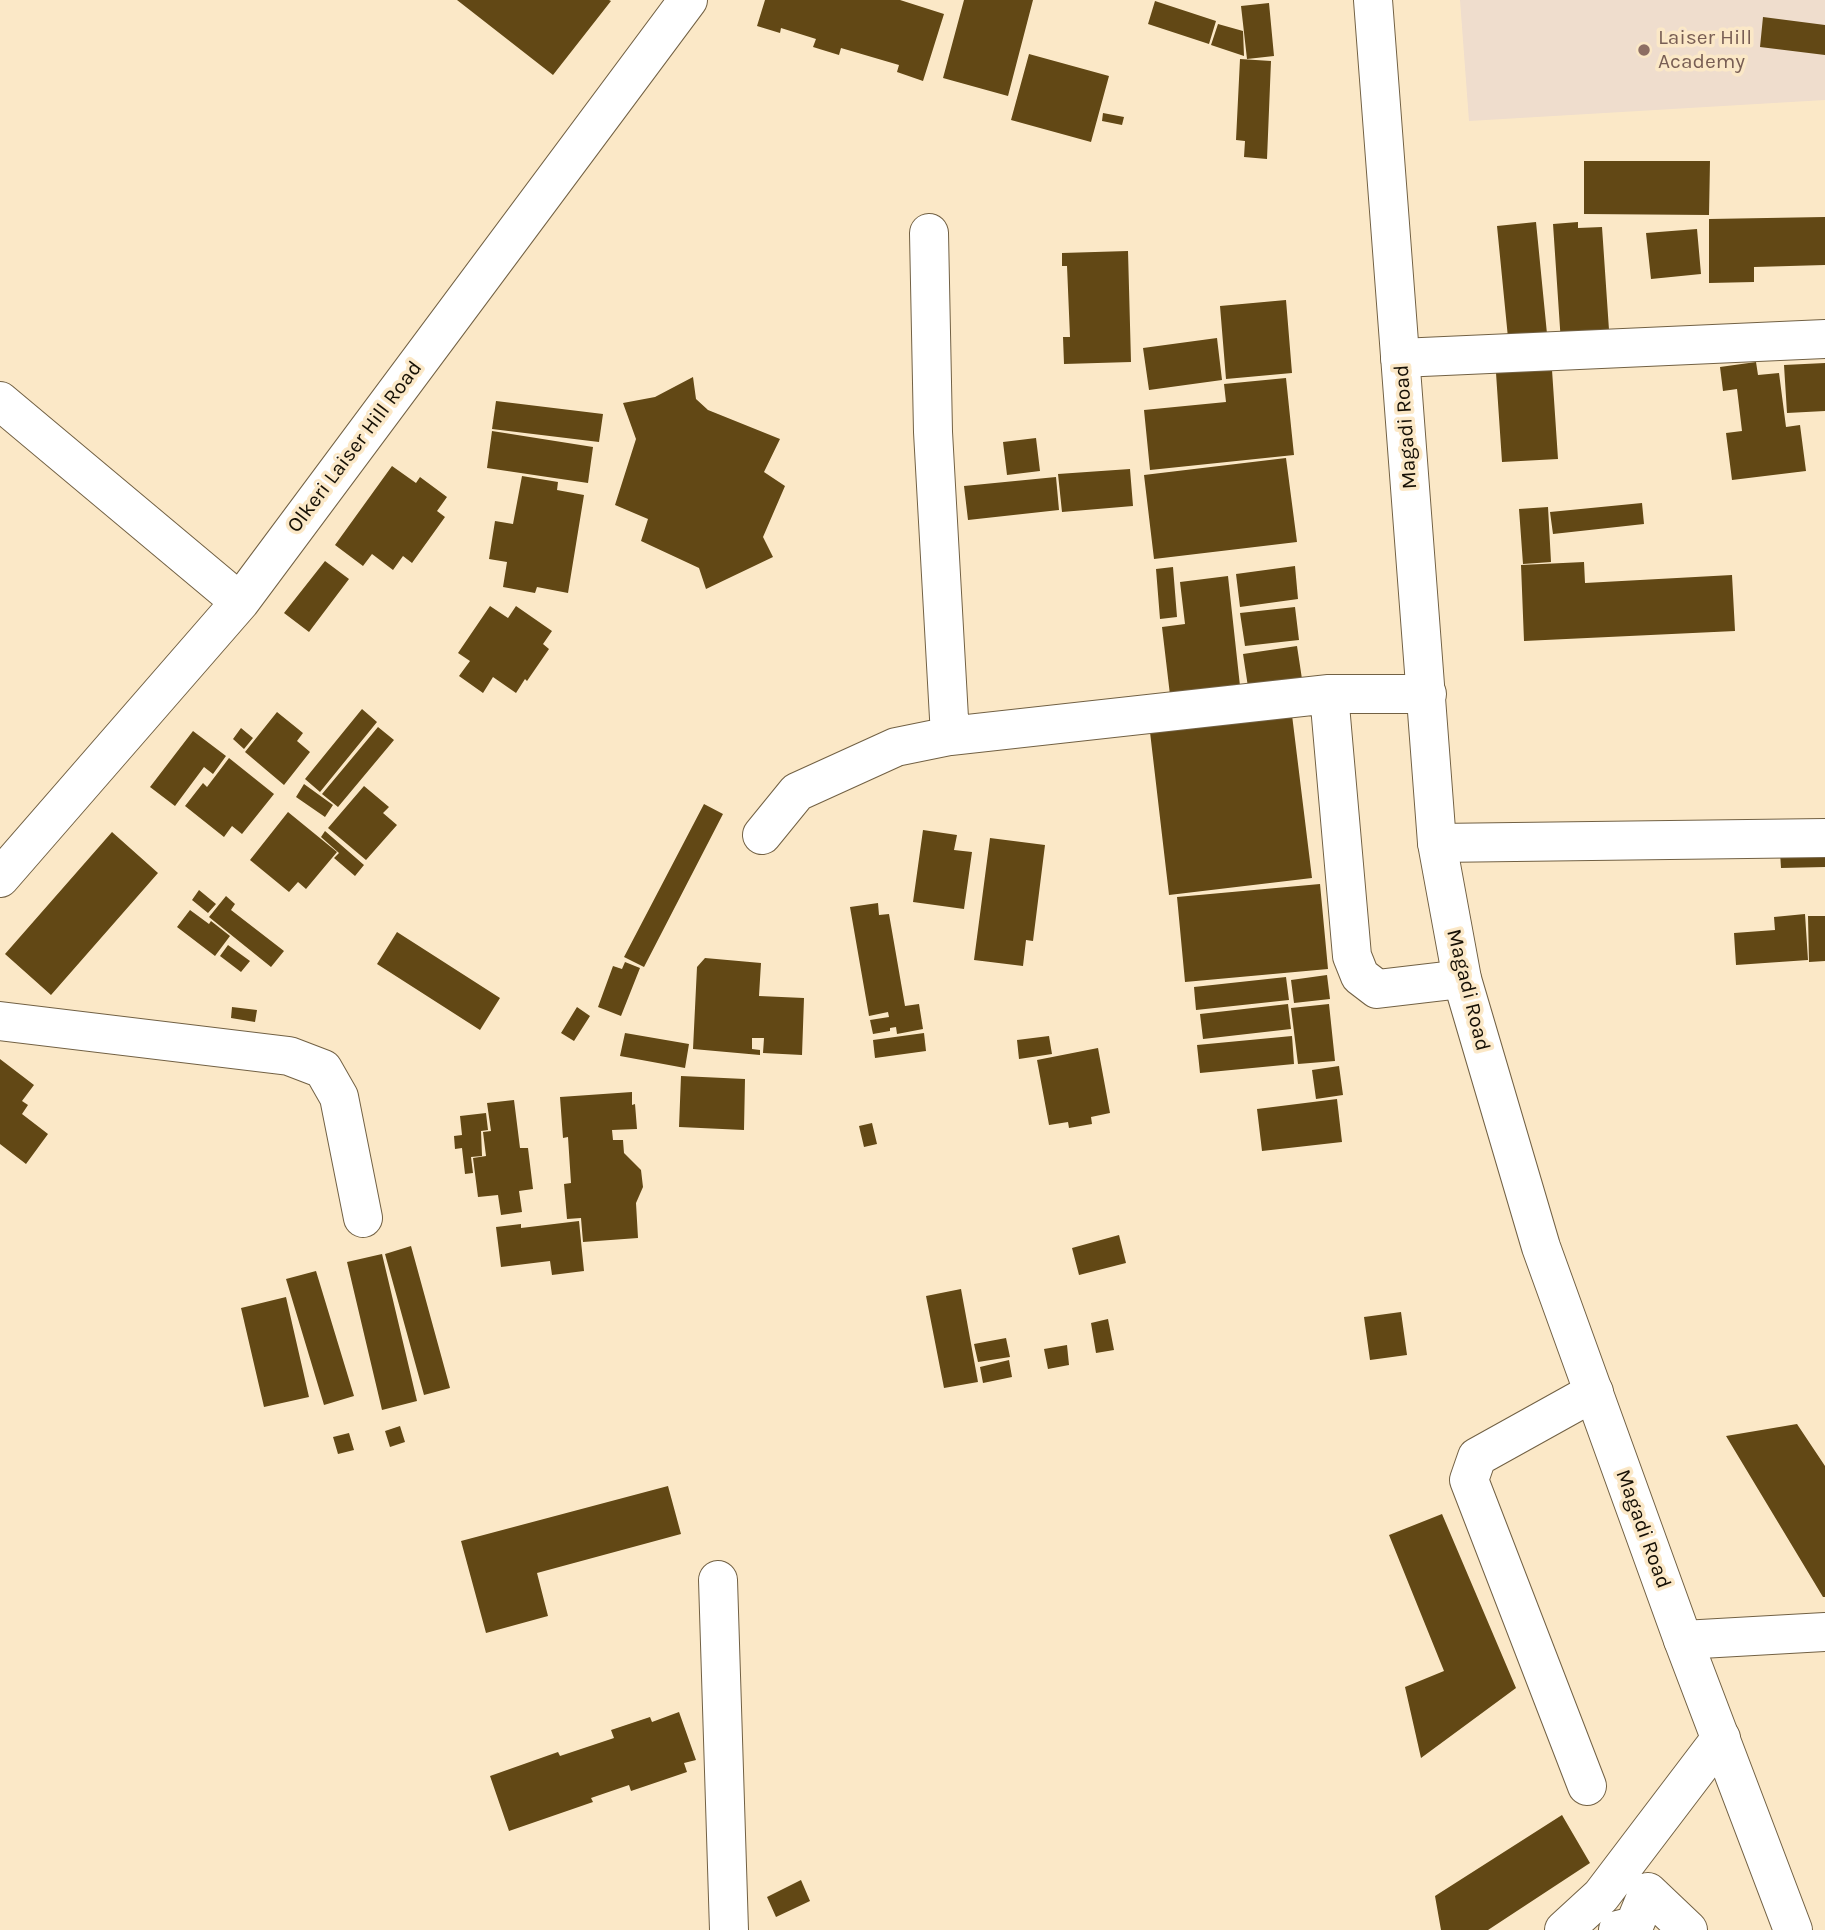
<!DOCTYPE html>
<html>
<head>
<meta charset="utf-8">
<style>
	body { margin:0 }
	canvas { display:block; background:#fbe8c7 }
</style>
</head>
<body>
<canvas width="1825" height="1930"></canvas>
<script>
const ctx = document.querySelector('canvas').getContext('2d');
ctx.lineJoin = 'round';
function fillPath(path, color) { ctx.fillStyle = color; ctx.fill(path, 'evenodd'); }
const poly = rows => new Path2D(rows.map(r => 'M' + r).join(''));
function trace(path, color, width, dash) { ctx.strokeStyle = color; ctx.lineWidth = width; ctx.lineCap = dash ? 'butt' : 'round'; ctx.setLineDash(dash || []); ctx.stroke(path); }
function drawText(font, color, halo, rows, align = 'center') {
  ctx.font = font + ' Karla,sans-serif'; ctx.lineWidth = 7; ctx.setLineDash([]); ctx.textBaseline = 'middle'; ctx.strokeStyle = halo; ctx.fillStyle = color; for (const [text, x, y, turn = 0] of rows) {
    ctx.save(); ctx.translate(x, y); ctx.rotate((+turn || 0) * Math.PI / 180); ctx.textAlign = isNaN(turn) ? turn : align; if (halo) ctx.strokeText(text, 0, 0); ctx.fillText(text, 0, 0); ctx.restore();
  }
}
const education = poly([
	[1460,0,1825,0,1825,100,1469,121]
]);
const building = poly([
	[457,0,609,0,611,1,553,75],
	[765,0,900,0,944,14,923,81,897,72,899,65,841,48,839,55,813,47,816,39,781,28,780,33,757,26],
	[964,0,1033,0,1008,96,943,78],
	[1155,1,1216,21,1209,44,1148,24],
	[1269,3,1274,56,1247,59,1241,6],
	[1763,17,1825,25,1825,55,1760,47],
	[1218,24,1243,31,1244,56,1211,45],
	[1029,54,1109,76,1091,142,1011,120],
	[1240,59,1271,61,1267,159,1244,157,1245,141,1236,140],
	[1103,113,1124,117,1122,125,1102,121],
	[1584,161,1710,161,1709,215,1584,214],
	[1825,217,1825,265,1754,267,1754,282,1709,283,1709,219],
	[1536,222,1548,344,1509,348,1497,226],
	[1578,222,1578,228,1602,227,1609,330,1561,343,1553,224],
	[1697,229,1701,274,1651,279,1646,233],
	[1128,251,1131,362,1064,364,1063,337,1070,337,1067,266,1062,266,1062,253],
	[1286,300,1292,373,1226,379,1220,306],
	[1217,338,1222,380,1149,390,1143,348],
	[1551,355,1558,459,1502,462,1495,358],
	[1756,362,1758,375,1779,373,1786,427,1800,425,1806,471,1732,480,1726,433,1742,431,1737,389,1723,391,1720,367],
	[1825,363,1825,411,1787,413,1784,365],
	[693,377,696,399,708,410,780,439,764,472,785,486,763,537,773,557,706,589,699,568,641,541,648,519,615,505,636,439,623,403,655,397],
	[1286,378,1294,455,1150,470,1144,410,1226,402,1224,384],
	[496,401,603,414,599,442,492,429],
	[492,431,593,447,588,483,487,468],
	[1036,438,1040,471,1007,475,1003,442],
	[1286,458,1297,542,1154,559,1144,475],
	[392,466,416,483,420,477,447,497,437,511,445,517,412,563,403,556,393,570,372,554,363,566,335,545],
	[1130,469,1133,506,1062,512,1058,474],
	[522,476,558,482,557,490,584,495,568,593,537,587,535,593,503,587,507,562,489,559,495,521,513,524],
	[1056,477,1059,510,968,520,964,486],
	[1642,503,1644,524,1553,534,1550,512],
	[1548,507,1551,562,1523,564,1519,509],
	[325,561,349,579,309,632,284,613],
	[1584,562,1585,583,1732,575,1735,631,1524,641,1521,565],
	[1295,566,1298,599,1240,607,1236,574],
	[1173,567,1177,617,1160,619,1156,569],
	[1228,576,1240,686,1170,695,1162,627,1185,624,1180,582],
	[490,606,508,618,516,606,552,631,543,644,549,649,527,681,525,679,516,693,493,677,483,693,459,676,470,661,458,653],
	[1295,607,1299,640,1245,646,1240,613],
	[1297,646,1302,679,1248,687,1243,654],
	[362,709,377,722,320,792,305,779],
	[277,712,303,733,297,741,310,752,284,785,245,752],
	[1292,715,1312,878,1169,895,1150,732],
	[378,727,394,740,338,807,322,794],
	[241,728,253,738,244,749,233,739],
	[193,731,226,756,213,774,204,767,175,806,150,787],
	[229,758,274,794,242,834,232,826,224,837,185,806,203,783,207,787],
	[304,784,333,805,325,817,296,797],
	[364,786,389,807,383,813,397,825,366,860,328,828],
	[704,804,723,814,644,967,624,957],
	[288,812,337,852,306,889,298,882,289,892,250,860],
	[923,830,957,835,954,850,972,852,964,909,913,902],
	[325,831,364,865,355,876,334,858,339,853,321,837],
	[112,832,158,873,51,995,5,954],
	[990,838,1045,845,1033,941,1026,940,1023,966,974,960],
	[1825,850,1825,867,1781,868,1780,852],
	[1320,884,1328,969,1185,982,1177,897],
	[199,890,216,904,208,913,192,900],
	[226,896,235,904,231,910,284,951,271,967,209,917],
	[878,903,879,915,889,914,905,1006,919,1004,923,1029,897,1034,896,1027,890,1028,890,1031,873,1034,870,1020,889,1017,888,1012,869,1016,850,907],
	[190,910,209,924,211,921,230,936,215,956,177,927],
	[1805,914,1808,960,1736,965,1734,933,1775,930,1774,917],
	[1808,916,1825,916,1825,961,1809,962],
	[397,932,500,998,480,1030,377,964],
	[228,945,250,961,241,972,220,956],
	[705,958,761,963,759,996,804,998,802,1055,763,1053,764,1038,752,1038,752,1049,760,1050,760,1055,693,1049,697,967],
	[625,962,640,968,621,1016,598,1007,613,966,622,969],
	[1327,975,1330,999,1294,1003,1291,980],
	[1286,977,1289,1000,1196,1010,1194,987],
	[1288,1004,1291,1029,1203,1039,1200,1014],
	[1329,1004,1335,1061,1298,1064,1291,1008],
	[232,1007,257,1010,255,1022,231,1018],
	[577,1007,590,1016,574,1041,561,1033],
	[625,1033,689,1044,685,1068,620,1056],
	[924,1033,926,1051,875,1058,873,1040],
	[1049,1036,1052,1054,1019,1059,1017,1040],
	[1292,1036,1294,1064,1200,1073,1197,1045],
	[1098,1048,1110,1113,1091,1117,1092,1124,1069,1128,1068,1122,1049,1125,1037,1060],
	[0,1059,34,1085,22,1101,28,1105,22,1114,48,1134,26,1164,0,1144],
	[1339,1066,1343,1095,1316,1099,1312,1070],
	[681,1076,745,1079,744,1130,679,1127],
	[632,1092,632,1105,635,1104,637,1129,612,1130,613,1140,623,1140,624,1153,641,1170,643,1187,636,1203,638,1238,583,1242,581,1218,567,1219,564,1184,571,1183,568,1137,563,1138,560,1097],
	[1337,1099,1342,1142,1262,1151,1257,1109],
	[514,1100,520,1148,528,1148,533,1189,519,1191,522,1212,501,1215,498,1195,478,1197,473,1158,486,1156,483,1132,491,1131,487,1103],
	[486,1113,488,1130,481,1131,482,1156,471,1157,473,1173,465,1174,462,1148,455,1149,454,1136,462,1135,460,1116],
	[872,1123,877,1144,864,1147,859,1126],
	[579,1221,584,1271,552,1275,550,1261,501,1267,496,1227,521,1224,521,1228],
	[1119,1235,1126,1263,1079,1275,1072,1248],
	[411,1246,450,1388,424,1395,385,1254],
	[382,1254,417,1401,382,1410,347,1262],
	[316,1271,354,1396,324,1405,286,1279],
	[961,1289,978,1382,944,1388,926,1296],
	[286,1297,309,1397,264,1407,241,1308],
	[1401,1312,1407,1355,1370,1360,1364,1317],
	[1108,1319,1114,1350,1096,1353,1091,1323],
	[1006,1338,1010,1357,978,1362,974,1344],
	[1067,1345,1069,1365,1048,1369,1044,1349],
	[1009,1360,1012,1377,983,1383,980,1367],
	[1797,1424,1825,1466,1825,1597,1823,1597,1726,1436],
	[400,1426,405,1442,390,1447,385,1431],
	[349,1433,354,1450,338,1454,333,1437],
	[668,1486,681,1534,537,1573,548,1616,486,1633,461,1541],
	[1442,1514,1516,1688,1421,1758,1405,1687,1444,1671,1389,1535],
	[679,1712,696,1760,684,1763,687,1772,631,1791,629,1785,591,1798,593,1802,509,1831,490,1776,558,1752,560,1756,614,1738,611,1730,650,1717,652,1722],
	[1562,1815,1590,1863,1488,1930,1441,1930,1435,1896],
	[801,1880,810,1901,776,1917,767,1897]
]);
const minor = poly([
	[929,233,933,432,950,736],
	[1400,358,1825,339],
	[0,401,240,602],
	[1329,694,1352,956,1360,976,1377,989,1462,979],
	[762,835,797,792,896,747,950,736,1329,694,1427,694],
	[1437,843,1825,838],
	[0,878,240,602,688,0],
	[0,1021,289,1056,323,1069,339,1097,363,1218],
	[718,1580,729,1930],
	[1683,1640,1825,1632],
	[1587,1786,1469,1480,1477,1457,1594,1392],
	[1564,1930,1601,1896,1721,1738],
	[1618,1930,1634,1926,1648,1892,1688,1930]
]);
const highway = poly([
	[1373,0,1437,843,1462,979,1541,1247,1683,1640,1793,1930]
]);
const markers = [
	[1644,50,7,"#8d6e63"]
];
const educationNames = [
	["Laiser Hill",1658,38],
	["Academy",1658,62]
];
const streetNames = [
	["Magadi Road",1406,427,-94],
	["Olkeri Laiser Hill Road",355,447,-53],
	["Magadi Road",1468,990,76],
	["Magadi Road",1643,1529,70]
];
fillPath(education, '#efddcd');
fillPath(building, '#624815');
trace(minor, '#726144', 40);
trace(highway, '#726144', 40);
trace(minor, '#fff', 38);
trace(highway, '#fff', 38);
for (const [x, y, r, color] of markers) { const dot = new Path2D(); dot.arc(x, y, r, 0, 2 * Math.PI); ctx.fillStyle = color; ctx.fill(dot); trace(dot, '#fbe8c7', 2.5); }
drawText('21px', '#785e54', '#fbe8c7', educationNames, 'left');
drawText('21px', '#161005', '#fbe8c7', streetNames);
</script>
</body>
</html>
